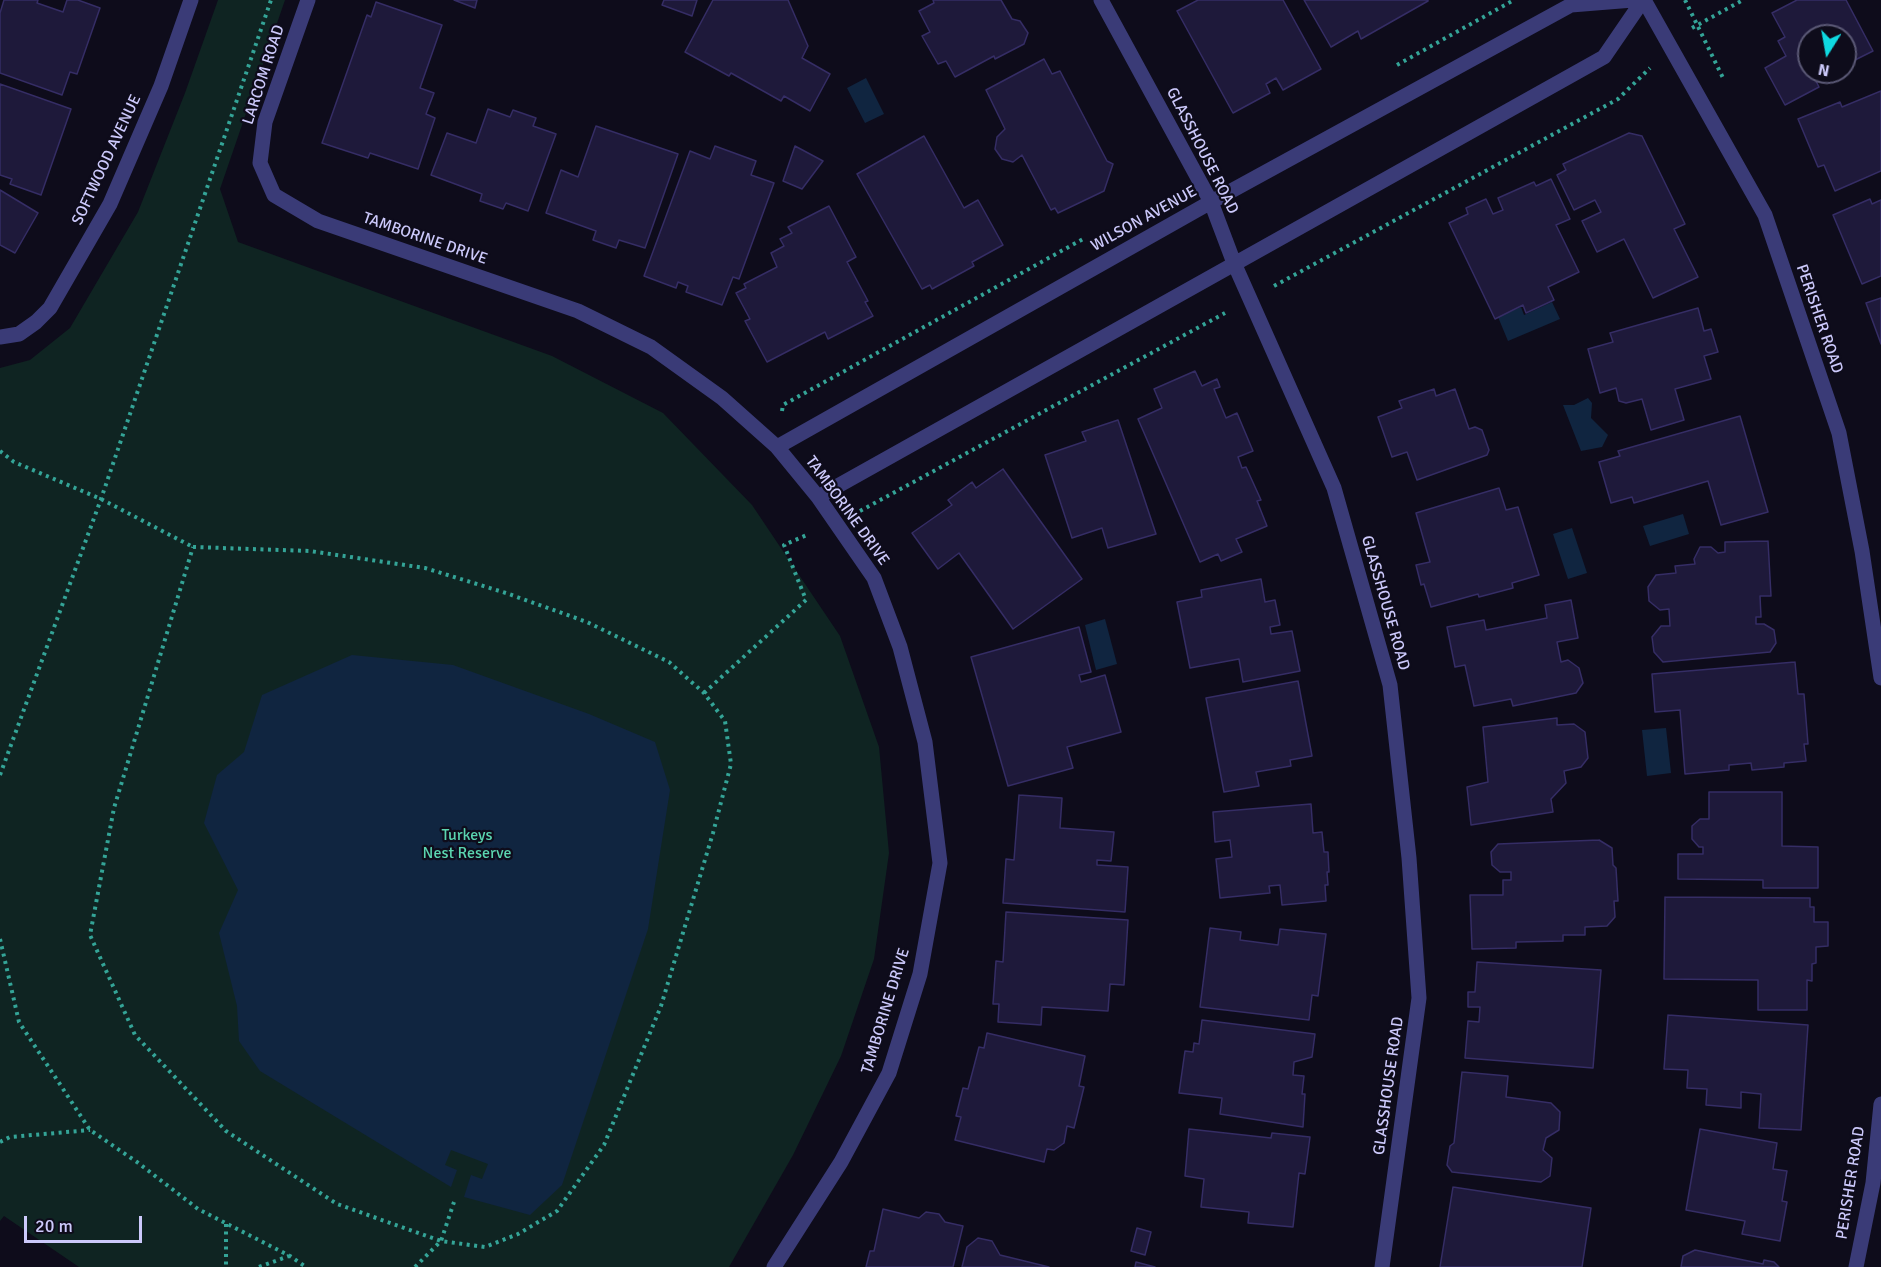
<!DOCTYPE html>
<html>
<head>
<meta charset="utf-8">
<style>
	body { margin:0 }
	#map { position:relative; width:1881px; height:1267px; overflow:hidden; background:#0e0c1b; font-family:Signika,sans-serif }
	canvas { display:block }
	.north { position:absolute; left:1797px; top:24px; width:60px; height:60px; box-sizing:border-box; background:#0e0c1b; border:2px solid #5a5875; border-radius:50%; rotate:191deg; font-size:16px; font-weight:700; line-height:24px; text-align:center; color:#ccc9fb }
	.north::after { content:''; display:block; margin:auto; width:21px; height:27px; background:#0fd9e1; clip-path:polygon(50% 0,100% 100%,50% 72%,0 100%) }
	.scale { position:absolute; left:24px; top:1216px; width:118px; height:27px; box-sizing:border-box; border:3px solid #ccc9fb; border-top:0; padding-left:8px; font-size:18px; line-height:21px; white-space:nowrap; color:#ccc9fb; -webkit-text-stroke:4px #0e0c1b; paint-order:stroke }
</style>
</head>
<body>
<div id="map">
<canvas width="1881" height="1267"></canvas>
<div class="north">N</div>
<div class="scale">20 m</div>
</div>
<script>
const ctx = document.querySelector('canvas').getContext('2d');
ctx.lineJoin = 'round';
function fillPath(path, color) { ctx.fillStyle = color; ctx.fill(path, 'evenodd'); }
const poly = rows => new Path2D(rows.map(r => 'M' + r).join(''));
function trace(path, color, width, dash) { ctx.strokeStyle = color; ctx.lineWidth = width; ctx.lineCap = dash ? 'butt' : 'round'; ctx.setLineDash(dash || []); ctx.stroke(path); }
function drawText(font, color, halo, rows, align = 'center') {
  ctx.font = font + ' Signika,sans-serif'; ctx.lineWidth = 4.5; ctx.setLineDash([]); ctx.textBaseline = 'middle'; ctx.strokeStyle = halo; ctx.fillStyle = color; for (const [text, x, y, turn = 0] of rows) {
    ctx.save(); ctx.translate(x, y); ctx.rotate((+turn || 0) * Math.PI / 180); ctx.textAlign = isNaN(turn) ? turn : align; if (halo) ctx.strokeText(text, 0, 0); ctx.fillText(text, 0, 0); ctx.restore();
  }
}
const green = poly([
	[218,0,285,0,220,189,238,242,552,356,663,413,752,505,840,636,879,747,889,853,874,959,841,1056,793,1155,729,1267,79,1267,4,1216,0,1221,0,368,30,360,70,328,138,212,185,93]
]);
const water = poly([
	[866,78,884,114,865,123,847,88],
	[1552,302,1560,319,1508,341,1498,317,1521,307,1524,315],
	[1588,398,1592,403,1591,418,1608,435,1602,447,1581,451,1563,405,1574,405],
	[1683,514,1689,534,1650,546,1643,526],
	[1572,528,1587,573,1568,579,1553,534],
	[1105,619,1117,664,1096,670,1085,625],
	[352,655,453,665,589,714,655,742,670,790,648,929,562,1185,530,1215,464,1197,471,1175,482,1179,488,1164,451,1150,445,1165,457,1170,451,1187,260,1071,239,1041,237,1006,219,933,238,890,204,823,217,775,244,752,262,695],
	[1666,728,1671,773,1647,776,1642,730]
]);
const building = poly([
	[4,0,38,0,37,3,63,12,67,0,78,0,100,8,77,74,70,72,62,95,0,73,0,13,4,0],
	[454,0,477,0,475,8,454,0],
	[664,0,697,0,692,16,662,5,664,0],
	[713,0,788,0,808,46,802,58,830,74,810,111,784,96,781,101,731,73,729,76,685,52,713,0],
	[933,0,1001,0,1012,19,1020,21,1028,33,1024,44,995,59,994,56,955,77,946,61,938,64,922,36,930,32,919,11,934,3,933,0],
	[1198,0,1283,0,1321,69,1283,90,1276,78,1266,84,1270,93,1233,113,1177,11,1198,0],
	[1304,0,1428,0,1428,1,1361,39,1358,31,1331,47,1304,0],
	[1797,0,1846,0,1873,51,1845,65,1845,36,1809,36,1809,72,1833,72,1816,81,1819,87,1785,105,1765,68,1786,56,1778,41,1785,37,1772,13,1797,0],
	[376,2,442,25,420,88,434,93,426,114,435,118,418,169,370,153,368,158,322,143,367,15,371,17,376,2],
	[1044,59,1052,74,1060,71,1107,161,1113,164,1104,191,1058,213,1055,208,1051,210,1022,155,1013,162,1002,159,995,149,997,137,1005,129,986,90,1044,59],
	[0,84,71,109,41,195,10,184,12,179,0,175,0,84],
	[1881,91,1881,171,1835,191,1824,165,1818,167,1798,119,1840,102,1842,107,1881,91],
	[488,109,510,117,513,110,536,118,533,126,556,134,528,211,506,203,503,209,480,201,482,194,431,175,447,133,476,143,488,109],
	[596,126,678,154,645,248,619,240,616,248,593,240,596,231,546,213,561,170,578,177,596,126],
	[1629,133,1642,136,1685,224,1674,229,1698,277,1653,298,1624,239,1597,252,1582,221,1601,212,1595,200,1574,210,1557,175,1566,170,1563,164,1629,133],
	[924,136,964,208,978,200,1003,245,972,262,974,266,932,289,930,285,922,289,857,174,924,136],
	[715,146,756,161,751,175,774,183,739,279,733,277,722,305,686,292,688,286,678,282,676,288,644,276,690,151,710,159,715,146],
	[795,146,823,161,802,189,783,181,795,146],
	[1551,179,1570,219,1556,225,1579,272,1548,287,1554,300,1526,313,1523,305,1495,319,1449,223,1468,214,1466,208,1486,199,1493,214,1503,210,1498,198,1534,182,1536,186,1551,179],
	[0,190,38,213,15,253,0,245,0,190],
	[1870,199,1872,204,1881,200,1881,276,1862,284,1833,215,1870,199],
	[829,206,856,257,847,262,868,301,865,302,873,316,828,339,825,332,767,362,745,321,750,319,736,293,746,288,744,284,777,267,771,253,784,246,780,239,792,233,788,227,829,206],
	[1881,298,1881,344,1866,303,1881,298],
	[1698,308,1704,331,1711,329,1718,352,1704,356,1711,379,1675,389,1684,420,1651,430,1642,399,1626,403,1619,401,1616,388,1600,393,1588,349,1613,342,1610,333,1698,308],
	[1195,371,1202,386,1217,379,1220,387,1214,389,1226,418,1237,413,1253,451,1238,457,1242,468,1246,467,1261,500,1257,501,1267,526,1236,539,1242,552,1221,561,1218,554,1200,562,1138,419,1162,408,1154,389,1195,371],
	[1434,389,1436,396,1455,389,1469,429,1475,427,1482,430,1489,450,1487,455,1417,480,1407,452,1392,457,1378,417,1402,408,1399,401,1434,389],
	[1740,416,1768,512,1721,525,1708,481,1634,503,1632,497,1611,503,1599,462,1620,456,1618,451,1740,416],
	[1118,420,1156,534,1108,548,1102,528,1072,538,1045,455,1086,441,1082,432,1118,420],
	[1003,469,1082,579,1013,629,959,553,938,569,912,533,952,505,948,500,972,482,976,488,1003,469],
	[1499,488,1506,510,1518,507,1539,575,1512,583,1513,588,1479,597,1478,594,1431,607,1424,584,1421,585,1416,565,1430,562,1416,513,1499,488],
	[1768,541,1771,596,1760,596,1761,617,1756,617,1756,624,1764,624,1774,630,1776,643,1770,652,1663,662,1654,652,1652,637,1661,626,1670,626,1669,609,1660,610,1649,601,1648,587,1656,575,1676,573,1675,566,1695,564,1694,559,1700,547,1711,547,1718,553,1725,552,1725,542,1768,541],
	[1261,579,1265,602,1275,600,1280,625,1270,627,1271,634,1292,631,1300,671,1243,682,1239,659,1190,668,1177,602,1202,597,1201,590,1261,579],
	[1571,600,1578,638,1557,642,1561,662,1568,660,1579,668,1583,683,1576,693,1513,706,1511,699,1474,706,1465,665,1455,667,1447,627,1484,620,1486,630,1547,618,1545,605,1571,600],
	[1079,627,1091,672,1079,675,1081,682,1105,675,1121,732,1067,747,1073,768,1008,786,971,657,1079,627],
	[1795,662,1798,694,1804,694,1808,744,1804,744,1806,761,1784,763,1784,767,1752,770,1751,763,1729,765,1729,770,1685,774,1680,710,1655,712,1652,674,1795,662],
	[1298,681,1312,756,1290,760,1291,766,1256,772,1259,786,1224,792,1206,698,1298,681],
	[1557,718,1557,725,1574,724,1585,732,1588,758,1581,767,1564,771,1566,783,1551,799,1553,812,1471,825,1467,787,1488,782,1483,727,1557,718],
	[1709,792,1782,792,1782,846,1818,847,1818,888,1763,888,1763,880,1678,879,1678,854,1703,854,1703,847,1699,847,1692,839,1692,826,1700,819,1709,819,1709,792],
	[1019,795,1062,798,1060,828,1114,832,1111,861,1097,860,1097,865,1128,867,1125,912,1003,903,1006,859,1014,860,1019,795],
	[1311,804,1313,833,1322,832,1324,852,1328,852,1329,872,1327,872,1328,885,1325,885,1326,901,1282,905,1280,885,1269,886,1270,893,1220,898,1216,859,1232,857,1230,840,1215,842,1213,812,1311,804],
	[1599,840,1612,848,1613,865,1616,868,1618,901,1614,901,1615,917,1607,926,1585,927,1585,935,1563,935,1563,941,1516,942,1516,948,1472,949,1470,895,1503,895,1503,880,1511,880,1511,872,1500,872,1492,865,1491,852,1498,844,1599,840],
	[1665,897,1810,898,1810,907,1814,907,1814,922,1828,922,1828,946,1816,947,1816,963,1812,964,1812,981,1807,980,1807,1010,1758,1010,1758,980,1664,979,1665,897],
	[1006,912,1128,920,1124,985,1110,984,1108,1011,1042,1007,1041,1025,998,1022,999,1004,993,1004,996,961,1003,962,1006,912],
	[1210,928,1241,932,1240,940,1278,945,1280,929,1326,934,1318,996,1312,995,1309,1020,1200,1007,1210,928],
	[1477,962,1601,970,1593,1068,1465,1058,1468,1021,1479,1022,1480,1007,1468,1007,1468,992,1475,992,1477,962],
	[1668,1015,1808,1025,1801,1130,1759,1128,1761,1094,1741,1092,1741,1108,1706,1105,1707,1089,1687,1088,1688,1070,1664,1069,1668,1015],
	[1202,1020,1315,1034,1312,1057,1294,1062,1293,1075,1304,1076,1302,1094,1305,1094,1303,1127,1220,1114,1222,1098,1179,1093,1185,1051,1193,1052,1194,1043,1199,1044,1202,1020],
	[987,1033,1085,1056,1079,1086,1084,1087,1074,1128,1067,1126,1064,1143,1054,1150,1047,1149,1044,1162,955,1140,961,1117,956,1116,963,1088,968,1089,979,1047,984,1048,987,1033],
	[1462,1072,1508,1076,1506,1097,1551,1103,1560,1112,1559,1130,1546,1138,1543,1150,1552,1158,1550,1176,1541,1182,1452,1172,1447,1165,1450,1146,1454,1143,1462,1072],
	[1189,1129,1271,1138,1272,1133,1310,1137,1305,1174,1299,1173,1293,1227,1248,1223,1249,1212,1201,1207,1204,1179,1185,1176,1189,1129],
	[1700,1129,1777,1143,1773,1169,1787,1171,1782,1201,1787,1202,1780,1241,1742,1234,1745,1221,1686,1210,1700,1129],
	[1453,1187,1591,1208,1582,1267,1440,1267,1453,1187],
	[883,1209,919,1218,926,1212,939,1214,945,1222,963,1226,953,1267,866,1267,870,1251,874,1251,883,1209],
	[1137,1228,1151,1232,1145,1255,1131,1251,1137,1228],
	[978,1238,992,1241,1000,1255,1049,1267,962,1267,967,1247,978,1238],
	[1695,1250,1763,1264,1764,1260,1774,1262,1779,1267,1681,1267,1683,1256,1695,1250],
	[1136,1262,1155,1267,1135,1267,1136,1262]
]);
const path = poly([
	[1685,0,1724,80],
	[1692,28,1743,0],
	[1397,65,1514,0],
	[1274,286,1618,99,1650,68],
	[782,411,783,405,1083,239],
	[0,451,14,462,101,499,193,547],
	[860,511,1225,313],
	[193,547,310,551,425,568,506,593,587,622,669,662,704,693,725,721,731,764,713,833,661,1006,604,1145,557,1211,518,1234,485,1247,441,1241,337,1204,226,1131,135,1035,90,935,114,808,193,547],
	[704,693,806,600,784,545,809,534],
	[0,775,101,499,271,0],
	[0,939,19,1022,90,1130,137,1162,198,1209,290,1256,306,1267],
	[0,1142,10,1137,90,1130],
	[226,1224,226,1267],
	[259,1267,289,1256],
	[415,1267,441,1241,454,1202]
]);
const minor = poly([
	[308,0,265,122,260,163,274,195,318,221,578,311,651,347,722,398,777,447,818,497,874,578,900,647,925,742,940,863,920,974,889,1073,841,1162,774,1267],
	[1101,0,1211,202,1234,263,1334,488,1390,685,1409,858,1419,998,1382,1267],
	[1644,0,1765,215,1839,433,1862,551,1881,678],
	[0,337,19,334,36,322,50,308,110,204,161,86,191,0],
	[777,447,1211,202,1571,5,1633,0],
	[818,497,1604,57,1643,0],
	[1856,1267,1873,1183,1881,1104]
]);
const streetNames = [
	["LARCOM ROAD",264,75,-72],
	["GLASSHOUSE ROAD",1202,151,63],
	["SOFTWOOD AVENUE",107,160,-65],
	["WILSON AVENUE",1144,219,-29],
	["TAMBORINE DRIVE",425,239,19],
	["PERISHER ROAD",1819,319,71],
	["TAMBORINE DRIVE",847,511,54],
	["GLASSHOUSE ROAD",1385,603,74],
	["TAMBORINE DRIVE",886,1011,-73],
	["GLASSHOUSE ROAD",1389,1086,-82],
	["PERISHER ROAD",1851,1183,-81]
];
const parkNames = [
	["Turkeys",467,836],
	["Nest Reserve",467,854]
];
fillPath(green, '#0f2422');
fillPath(water, '#102540');
fillPath(building, '#1e193a');
trace(building, '#352d65', 1.5);
trace(path, '#34a497', 4, [3, 4.5]);
trace(minor, '#3a3b77', 15);
drawText('16px', '#ccc9fb', '#0e0c1b', streetNames);
drawText('16px', '#5bd5b0', '#0e0c1b', parkNames);
</script>
</body>
</html>
